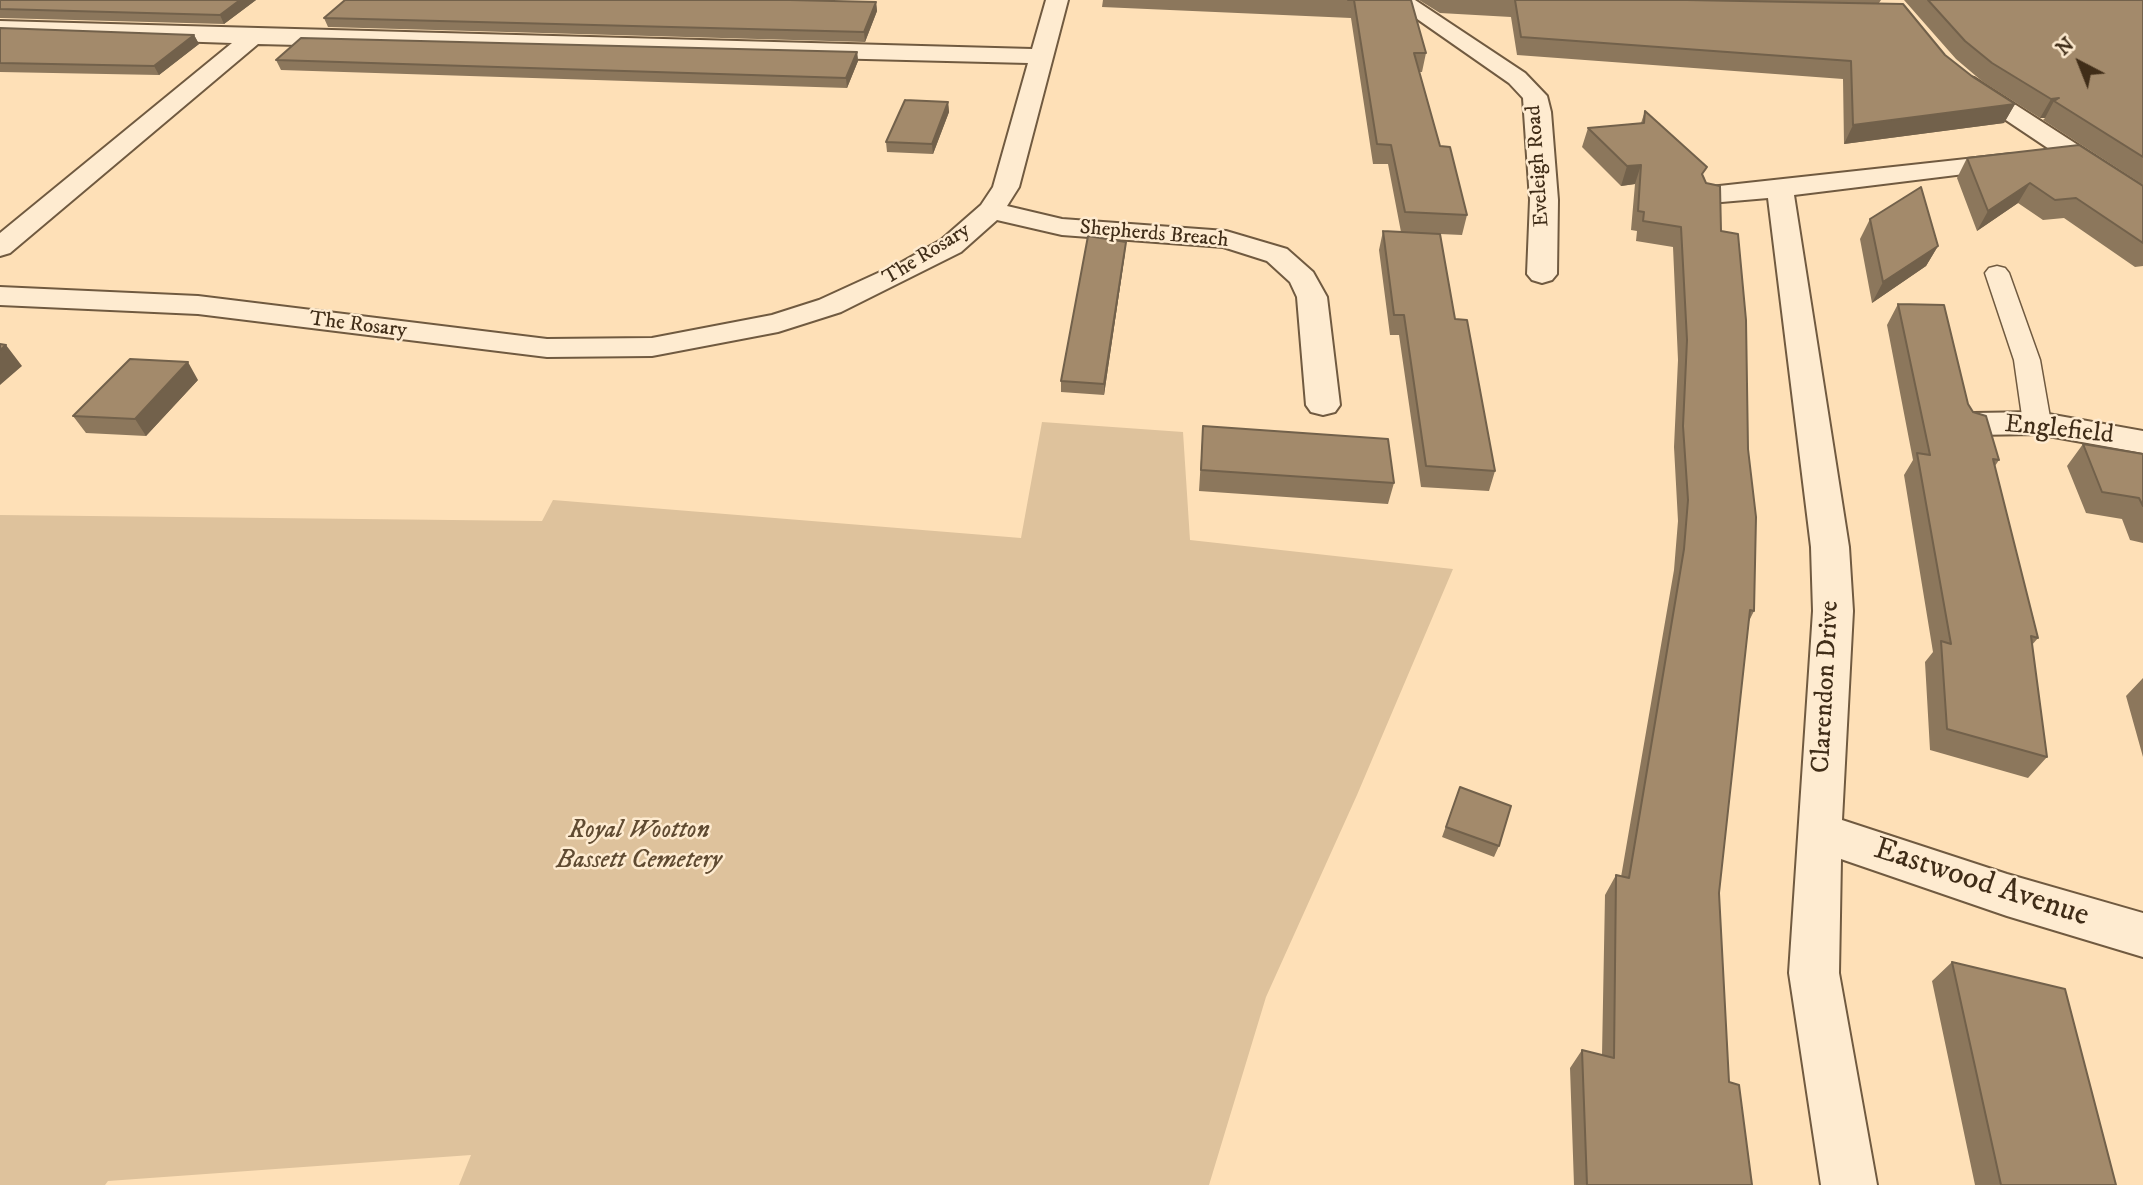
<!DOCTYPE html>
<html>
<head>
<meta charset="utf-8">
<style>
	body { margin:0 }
	#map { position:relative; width:2143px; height:1185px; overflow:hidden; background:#fee0b7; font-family:"IM FELL DW Pica",serif }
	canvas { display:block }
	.north { position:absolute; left:2045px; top:28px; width:70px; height:70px; -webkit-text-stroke:5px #feebd0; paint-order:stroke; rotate:318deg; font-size:19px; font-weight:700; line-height:28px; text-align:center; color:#402d18 }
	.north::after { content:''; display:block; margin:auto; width:24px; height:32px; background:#402d18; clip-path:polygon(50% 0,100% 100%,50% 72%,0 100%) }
</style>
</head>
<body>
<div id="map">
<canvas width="2143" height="1185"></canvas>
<div class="north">N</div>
</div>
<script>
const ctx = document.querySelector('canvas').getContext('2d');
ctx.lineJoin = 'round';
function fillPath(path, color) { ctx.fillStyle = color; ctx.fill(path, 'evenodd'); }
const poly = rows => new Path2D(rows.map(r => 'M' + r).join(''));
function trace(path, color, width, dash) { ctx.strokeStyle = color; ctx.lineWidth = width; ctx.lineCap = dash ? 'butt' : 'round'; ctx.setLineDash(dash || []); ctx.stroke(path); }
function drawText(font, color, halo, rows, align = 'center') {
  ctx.font = font + ' "IM FELL DW Pica",serif'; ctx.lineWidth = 5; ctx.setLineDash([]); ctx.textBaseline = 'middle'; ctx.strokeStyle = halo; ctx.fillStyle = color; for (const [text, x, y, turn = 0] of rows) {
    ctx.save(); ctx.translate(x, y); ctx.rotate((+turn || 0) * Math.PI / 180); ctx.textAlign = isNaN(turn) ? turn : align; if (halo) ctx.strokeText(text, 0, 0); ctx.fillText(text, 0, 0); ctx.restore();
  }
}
const green = poly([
	[1042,422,1183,432,1190,540,1453,569,1357,795,1266,997,1209,1185,459,1185,471,1155,108,1181,105,1185,0,1185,0,515,542,521,553,500,1021,538]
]);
const service = poly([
	[1997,266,2005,268,2009,273,2040,360,2051,423,2047,429,2037,432,2027,429,2023,423,2014,360,1985,273,1989,268,1997,266]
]);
const minor = poly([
	[1046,0,1068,0,1019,187,1007,206,1062,219,1226,231,1287,249,1313,272,1327,297,1340,405,1335,412,1323,415,1311,412,1306,405,1297,297,1290,282,1267,261,1223,247,1062,235,997,220,961,252,841,312,778,332,652,356,547,357,198,314,0,305,0,287,198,296,547,339,652,338,772,315,819,300,902,262,941,240,981,205,993,187,1028,63,258,44,10,253,0,256,0,233,232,43,0,35,0,21,1032,49,1046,0],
	[1390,0,1415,0,1525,73,1547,96,1551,112,1558,200,1557,274,1552,280,1542,283,1532,280,1527,274,1530,200,1523,98,1509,83,1390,0],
	[1966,76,1974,78,2143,187,2143,207,2133,205,1958,88,1954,83,1958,78,1966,76],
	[2012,154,2021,157,2025,162,2021,167,1794,195,1849,547,1853,611,1842,820,2007,874,2143,913,2143,957,2007,916,1841,859,1839,973,1877,1185,1821,1185,1789,973,1813,611,1811,547,1768,198,1710,203,1701,201,1697,195,1701,189,1710,187,2012,154],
	[2037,412,2143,431,2143,453,2037,434,1974,435,1962,431,1957,424,1962,417,1974,413,2037,412]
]);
const wall = poly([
	[0,0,256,0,224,24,0,18],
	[1103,0,1411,0,1426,53,1422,72,1419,72,1440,146,1467,215,1462,235,1440,234,1455,319,1495,471,1489,491,1421,487,1399,335,1390,335,1379,250,1383,231,1401,232,1388,164,1373,164,1351,18,1102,7],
	[1419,0,1881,0,1879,3,1973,77,2015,104,2004,123,1844,144,1843,79,1517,55,1511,17,1440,13],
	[1904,0,2143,0,2143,185,2043,120,2045,118,2040,118,1983,82,1956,59],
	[876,2,877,11,865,42,328,27,324,18],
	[0,28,194,35,199,44,159,75,0,72],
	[857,52,858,61,847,88,281,70,276,60],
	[948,102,949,112,933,154,887,152,886,142],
	[1645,111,1704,177,1721,231,1748,449,1754,611,1749,621,1719,893,1729,1082,1752,1185,1574,1185,1570,1068,1582,1050,1602,1055,1605,895,1616,875,1621,877,1674,570,1678,521,1674,447,1678,360,1673,247,1636,241,1637,231,1631,230,1635,184,1621,186,1582,147,1588,128,1641,123],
	[1967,158,2143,186,2143,266,2135,267,2064,218,2043,220,2018,203,1977,231,1957,178],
	[1870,219,1938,246,1926,266,1872,303,1860,239],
	[1125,253,1104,395,1061,392,1061,381],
	[1898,304,1968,404,1999,460,1995,466,2038,638,2032,645,2047,757,2028,778,1930,750,1925,662,1933,652,1904,475,1913,460,1887,325],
	[198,380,146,436,86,433,73,416],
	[1203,426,1394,483,1388,504,1199,491],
	[2083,444,2143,454,2143,543,2130,540,2122,519,2086,513,2067,466],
	[2143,678,2143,757,2126,696],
	[1460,787,1499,846,1494,857,1442,837],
	[1952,962,2116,1185,1975,1185,1932,981]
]);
const shadedWall = poly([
	[240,0,256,0,224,24,220,15],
	[876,2,877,11,865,42,864,32],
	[194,35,199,44,159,75,154,66],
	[857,52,858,61,847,88,846,78],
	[2059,98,2054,101,2045,118,2040,118,2051,99],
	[948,102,949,112,933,154,932,144],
	[2015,104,2004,123,1844,144,1853,125],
	[1641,165,1635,184,1621,186,1627,166],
	[2030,183,2018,203,1977,231,1988,211],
	[1126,242,1125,253,1104,395,1104,384],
	[1938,246,1926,266,1872,303,1883,282],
	[6,345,22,366,0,385,0,350],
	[188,362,198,380,146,436,135,419]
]);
const building = poly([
	[0,0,240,0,220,15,0,9,0,0],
	[345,0,790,0,876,2,864,32,324,18,345,0],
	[1348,0,1411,0,1426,53,1414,53,1440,146,1450,147,1467,215,1405,212,1391,145,1377,144,1354,0,1348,0],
	[1515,0,1687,0,1903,4,1945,55,1973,77,2015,104,1853,125,1851,61,1521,37,1515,0],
	[1928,0,2143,0,2143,157,2054,101,2059,98,2051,99,1992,63,1965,41,1928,0],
	[0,28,194,35,154,66,0,63,0,28],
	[301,38,857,52,846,78,276,60,301,38],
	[905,100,948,102,932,144,886,142,905,100],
	[1645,111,1707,167,1702,174,1706,183,1720,186,1721,231,1738,234,1746,320,1748,449,1756,517,1754,611,1750,610,1719,893,1729,1082,1739,1085,1752,1185,1587,1185,1582,1050,1614,1058,1616,875,1629,878,1684,549,1688,500,1683,426,1687,340,1681,227,1643,221,1644,212,1638,211,1641,165,1627,166,1588,128,1644,123,1645,111],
	[2079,145,2143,186,2143,243,2076,198,2055,200,2030,183,1988,211,1967,158,2079,145],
	[1921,187,1938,246,1883,282,1870,219,1921,187],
	[1383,231,1440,234,1455,319,1467,320,1495,471,1426,466,1404,315,1394,315,1383,231],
	[1088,236,1126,242,1104,384,1061,381,1088,236],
	[1898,304,1944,305,1968,404,1973,412,1986,416,1999,460,1993,459,2038,638,2031,636,2047,757,1947,729,1941,641,1951,644,1917,453,1930,455,1898,304],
	[0,344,6,345,0,350,0,344],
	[130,359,188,362,135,419,73,416,130,359],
	[1203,426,1388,439,1394,483,1201,470,1203,426],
	[2083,444,2143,454,2143,506,2139,498,2102,492,2083,444],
	[1460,787,1511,806,1499,846,1446,827,1460,787],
	[1952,962,2065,989,2116,1185,2001,1185,1952,962]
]);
const farStreetnames = [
	["Eveleigh Road",1539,166,-94],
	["Shepherds Breach",1154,235,5],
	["The Rosary",927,255,-32],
	["The Rosary",358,326,7]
];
const streetNames = [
	["Englefield",2059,431,6],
	["Clarendon Drive",1827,687,-87]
];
const parkNames = [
	["Royal Wootton",639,832],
	["Bassett Cemetery",639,862]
];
const nearStreetnames = [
	["Eastwood Avenue",1981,884,18]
];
fillPath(green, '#dec29c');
trace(service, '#705a40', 3);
trace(minor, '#705a40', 4);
fillPath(service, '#feebd0');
fillPath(minor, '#feebd0');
fillPath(wall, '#8c775c');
fillPath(shadedWall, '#72614b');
fillPath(building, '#a38a6b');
trace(building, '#72614b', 2);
drawText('21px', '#402d18', '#feebd0', farStreetnames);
drawText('26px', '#402d18', '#feebd0', streetNames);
drawText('italic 26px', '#604b32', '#feebd0', parkNames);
drawText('32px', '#402d18', '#feebd0', nearStreetnames);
</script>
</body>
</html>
